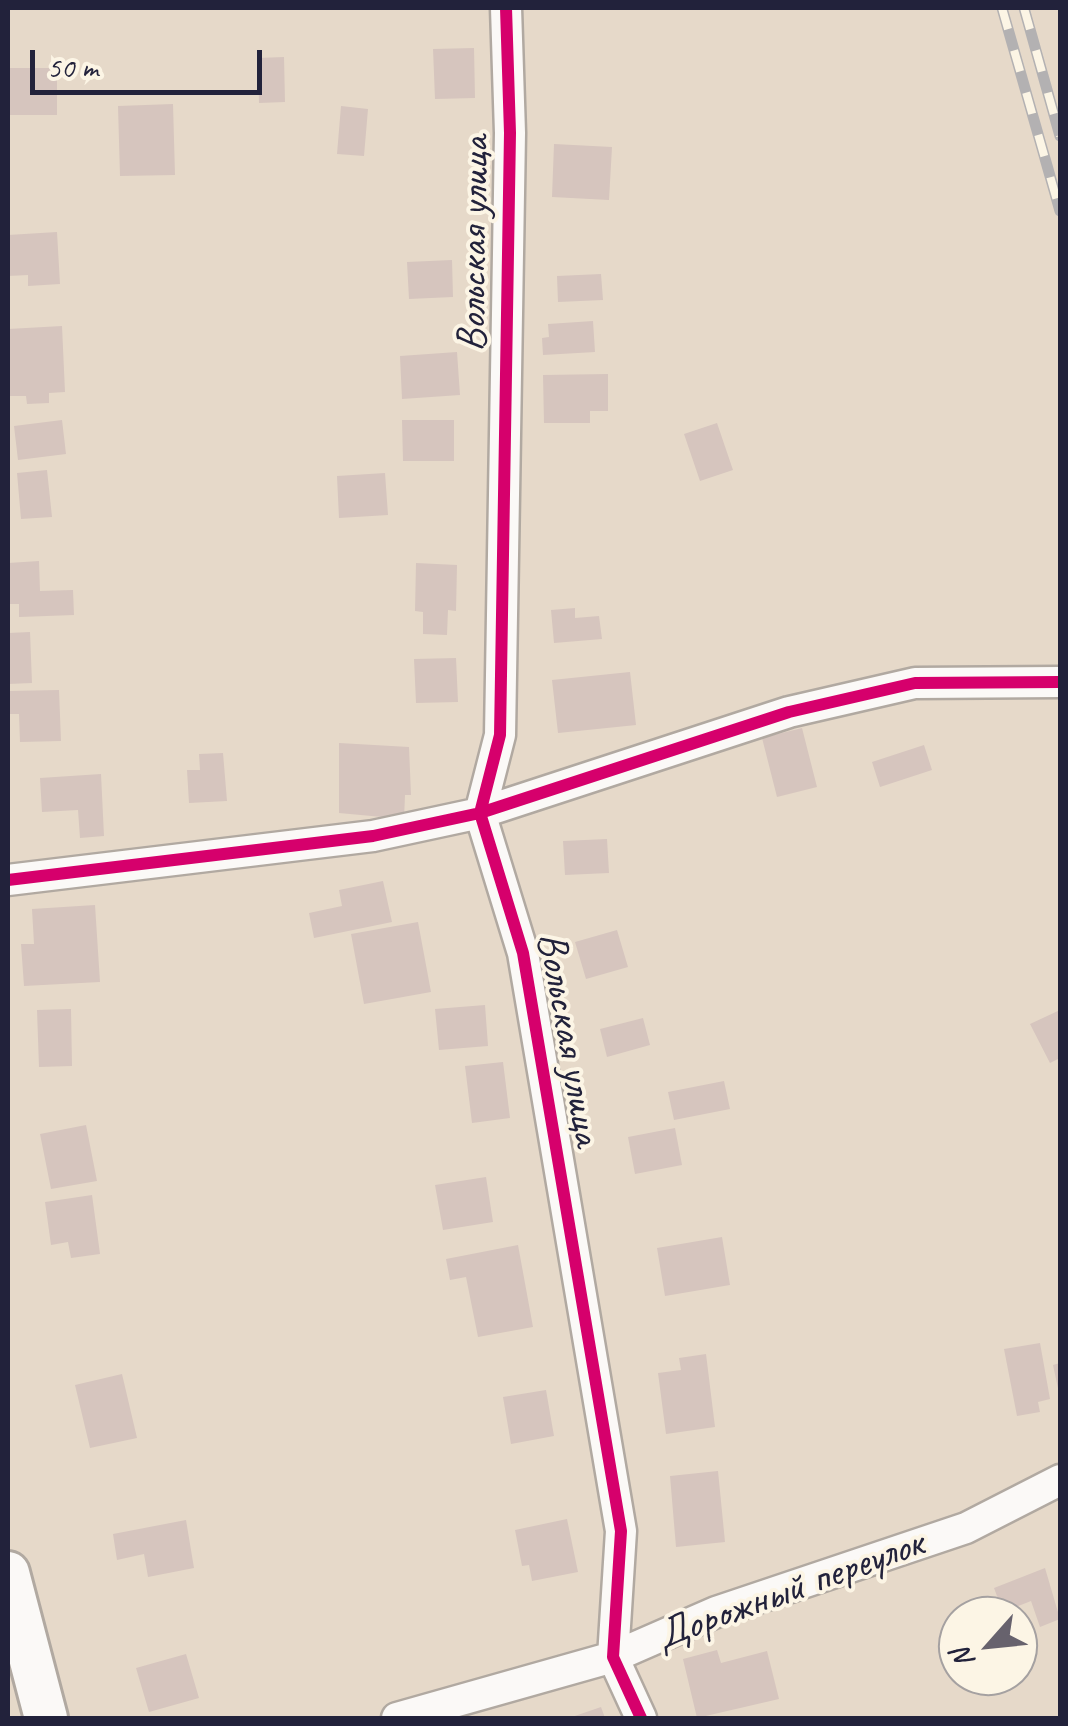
<!DOCTYPE html>
<html>
<head>
<meta charset="utf-8">
<style>
	body { margin:0 }
	#map { position:relative; width:1068px; height:1726px; overflow:hidden; background:#e6d9c9; font-family:Caveat,sans-serif }
	canvas { display:block }
	.frame { position:absolute; inset:0; border:10px solid #22223b; pointer-events:none }
	.north { position:absolute; left:938px; top:1596px; width:100px; height:100px; box-sizing:border-box; background:#fcf5e5; border:2px solid #a5a1a1; border-radius:50%; rotate:243deg; font-size:28px; font-weight:700; line-height:40px; text-align:center; color:#22223b }
	.north::after { content:''; display:block; margin:auto; width:35px; height:45px; background:#67626d; clip-path:polygon(50% 0,100% 100%,50% 72%,0 100%) }
	.scale { position:absolute; left:30px; top:50px; width:232px; height:45px; box-sizing:border-box; border:5px solid #22223b; border-top:0; padding-left:12px; font-size:30px; line-height:35px; white-space:nowrap; color:#22223b; -webkit-text-stroke:8px #fcf5e5; paint-order:stroke }
</style>
</head>
<body>
<div id="map">
<canvas width="1068" height="1726"></canvas>
<div class="frame"></div>
<div class="north">N</div>
<div class="scale">50 m</div>
</div>
<script>
const ctx = document.querySelector('canvas').getContext('2d');
ctx.lineJoin = 'round';
function fillPath(path, color) { ctx.fillStyle = color; ctx.fill(path, 'evenodd'); }
const poly = rows => new Path2D(rows.map(r => 'M' + r).join(''));
function trace(path, color, width, dash) { ctx.strokeStyle = color; ctx.lineWidth = width; ctx.lineCap = dash ? 'butt' : 'round'; ctx.setLineDash(dash || []); ctx.stroke(path); }
function drawText(font, color, halo, rows, align = 'center') {
  ctx.font = font + ' Caveat,sans-serif'; ctx.lineWidth = 8; ctx.setLineDash([]); ctx.textBaseline = 'middle'; ctx.strokeStyle = halo; ctx.fillStyle = color; for (const [text, x, y, turn = 0] of rows) {
    ctx.save(); ctx.translate(x, y); ctx.rotate((+turn || 0) * Math.PI / 180); ctx.textAlign = isNaN(turn) ? turn : align; if (halo) ctx.strokeText(text, 0, 0); ctx.fillText(text, 0, 0); ctx.restore();
  }
}
const building = poly([
	[474,48,475,98,435,99,433,49],
	[284,57,285,102,259,103,258,58],
	[8,68,57,68,57,115,8,115],
	[173,104,175,175,120,176,118,106],
	[341,106,368,109,364,156,337,154],
	[554,144,612,147,609,200,552,197],
	[57,232,60,284,28,286,28,275,8,276,8,235],
	[452,260,453,297,409,299,407,262],
	[601,274,603,300,558,302,557,276],
	[593,321,595,352,543,355,542,338,549,337,548,324],
	[62,326,65,392,49,393,49,403,27,404,26,396,8,396,8,329],
	[457,352,460,395,402,399,400,356],
	[608,374,608,411,590,411,590,423,544,423,543,375],
	[62,420,66,454,18,460,14,426],
	[402,420,454,420,454,461,403,461],
	[717,423,733,470,700,481,684,434],
	[47,470,52,517,21,519,17,473],
	[385,473,388,515,339,518,337,476],
	[39,561,40,591,73,590,74,615,19,617,19,604,8,604,8,563],
	[416,563,457,565,456,611,448,610,447,635,423,634,423,612,415,611],
	[575,608,575,618,599,616,602,639,554,643,551,610],
	[30,632,32,683,8,684,8,633],
	[456,658,458,702,416,703,414,659],
	[630,672,636,725,558,733,552,680],
	[59,690,61,741,20,742,19,714,8,714,8,691],
	[802,728,817,787,777,797,762,738],
	[339,743,409,747,411,795,405,795,404,819,339,813],
	[924,745,932,770,880,787,872,762],
	[223,753,227,801,189,803,187,770,200,770,199,754],
	[101,774,104,836,80,838,78,810,42,812,40,778],
	[607,839,609,873,565,875,563,841],
	[383,881,392,922,314,938,309,913,342,906,339,890],
	[95,905,100,982,24,986,21,944,34,944,32,909],
	[418,922,431,992,364,1004,351,934],
	[617,930,628,967,586,979,575,942],
	[485,1005,488,1046,439,1050,435,1009],
	[71,1009,72,1066,39,1067,37,1010],
	[1060,1010,1060,1058,1050,1063,1030,1024],
	[643,1018,650,1045,607,1057,600,1029],
	[503,1062,510,1118,472,1123,465,1066],
	[724,1081,730,1109,674,1120,668,1092],
	[86,1125,97,1181,51,1189,40,1134],
	[675,1128,682,1165,635,1174,628,1137],
	[486,1177,493,1222,443,1230,435,1185],
	[92,1195,100,1254,71,1258,68,1242,51,1245,45,1202],
	[722,1237,730,1285,665,1296,657,1248],
	[518,1245,533,1327,478,1337,466,1277,450,1280,446,1259],
	[1040,1343,1050,1399,1038,1402,1040,1412,1017,1416,1004,1349],
	[706,1354,715,1427,666,1434,658,1373,681,1370,679,1358],
	[1060,1363,1060,1393,1059,1393,1053,1365],
	[122,1374,137,1438,90,1448,75,1385],
	[546,1390,554,1436,511,1444,503,1397],
	[718,1471,725,1542,676,1547,670,1476],
	[567,1519,578,1572,532,1581,529,1565,522,1566,515,1530],
	[186,1520,194,1568,148,1577,144,1554,117,1560,113,1534],
	[1045,1568,1060,1619,1040,1627,1031,1601,1003,1612,994,1588],
	[717,1650,721,1663,767,1651,779,1699,697,1718,683,1659],
	[186,1654,199,1698,149,1712,136,1668],
	[601,1707,605,1718,569,1718]
]);
const street = poly([
	[506,8,510,133,500,735,480,813,523,953,621,1531,613,1657,641,1718],
	[8,880,373,836,480,813,789,712,915,683,1060,682],
	[397,1718,613,1657,716,1612,966,1528,1060,1480]
]);
const secondary = poly([
	[8,1573,46,1718]
]);
const rail = poly([
	[1002,8,1060,211],
	[1024,8,1060,136]
]);
const cycleway = poly([
	[506,8,510,133,500,735,480,813,523,953,621,1531,613,1657,641,1718],
	[8,880,373,836,480,813,789,712,915,683,1060,682]
]);
const streetNames = [
	["Вольская улица",475,244,-89],
	["Вольская улица",568,1039,80],
	["Дорожный переулок",790,1591,-20]
];
fillPath(building, '#d6c5be');
trace(street, '#b1a9a1', 35);
trace(secondary, '#b1a9a1', 48);
trace(street, '#fbf9f7', 30);
trace(secondary, '#fbf9f7', 42);
trace(rail, '#b3b1b2', 11);
trace(rail, '#fcf5e5', 8, [22]);
trace(cycleway, '#d6006c', 12);
drawText('42px', '#22223b', '#fcf5e5', streetNames);
</script>
</body>
</html>
